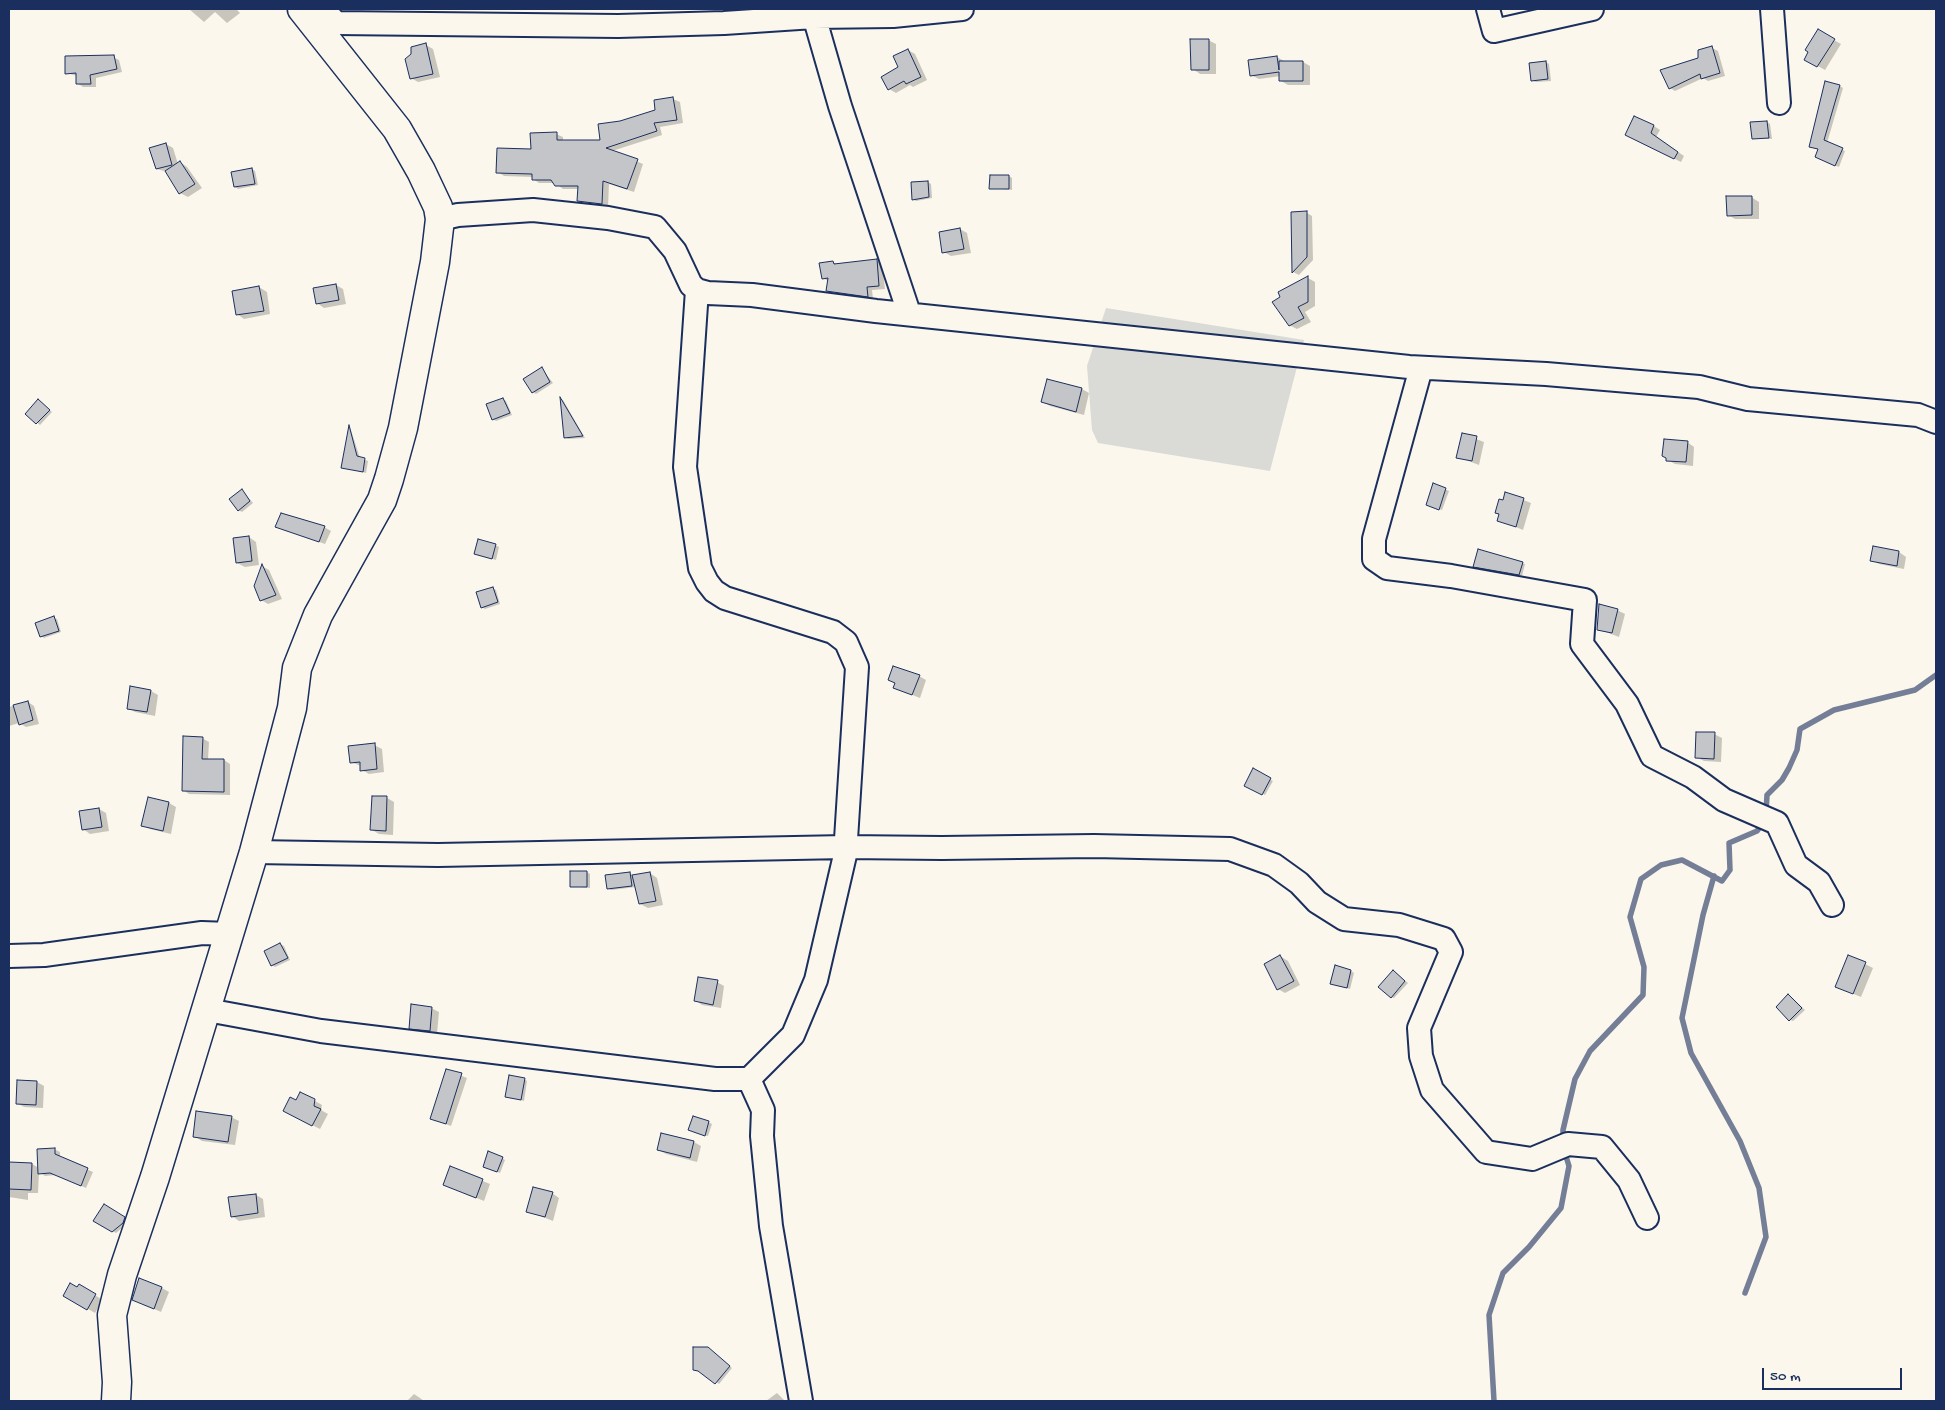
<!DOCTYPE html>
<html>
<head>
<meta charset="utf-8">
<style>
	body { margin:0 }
	#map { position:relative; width:1945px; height:1410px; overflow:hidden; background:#fbf7ec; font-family:"Gochi Hand",sans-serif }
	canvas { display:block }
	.frame { position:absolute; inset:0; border:10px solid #1b2f5e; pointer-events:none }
	.scale { position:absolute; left:1762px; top:1368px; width:140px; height:22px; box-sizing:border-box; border:2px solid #1b2f5e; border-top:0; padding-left:6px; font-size:15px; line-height:18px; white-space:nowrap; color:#1b2f5e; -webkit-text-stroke:4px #fbf7ec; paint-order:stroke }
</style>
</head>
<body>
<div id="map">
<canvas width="1945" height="1410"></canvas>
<div class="frame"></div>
<div class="scale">50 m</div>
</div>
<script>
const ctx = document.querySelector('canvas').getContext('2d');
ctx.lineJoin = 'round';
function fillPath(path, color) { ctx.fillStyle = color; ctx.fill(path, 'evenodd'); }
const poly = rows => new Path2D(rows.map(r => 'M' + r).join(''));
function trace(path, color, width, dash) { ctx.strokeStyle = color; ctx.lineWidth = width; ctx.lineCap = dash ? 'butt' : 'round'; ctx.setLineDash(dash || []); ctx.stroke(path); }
const green = poly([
	[1106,308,1304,340,1270,471,1098,443,1092,430,1087,366]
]);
const shadow = poly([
	[189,9,236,9,240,13,227,23,215,12,204,22],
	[1818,31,1841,44,1825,70,1805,59],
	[1208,40,1216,44,1216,74,1200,74,1193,69],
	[426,45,433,49,440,77,418,82,411,78],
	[1712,48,1718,51,1725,76,1708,81,1703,78,1675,91,1670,88],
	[908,50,915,54,927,80,913,87,910,85,896,93,889,89,882,77,900,68],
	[113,57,119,60,122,72,96,78,96,87,83,87,77,83,77,76,67,73],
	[1277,57,1284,61,1303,62,1310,66,1310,85,1288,85,1281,81,1281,76,1259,79,1251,75],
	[1546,62,1549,64,1551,81,1536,82,1533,81],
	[1840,86,1843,88,1827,143,1845,151,1839,167,1819,159,1819,150,1811,147],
	[673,99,680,102,683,123,660,127,662,135,612,151,643,164,634,192,609,184,608,207,584,204,578,201,579,189,563,189,555,183,539,183,533,179,533,177,504,176,498,172,556,134,563,137,563,141,601,141,621,123,656,111],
	[1767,122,1770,124,1772,139,1753,138],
	[1654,126,1660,130,1656,137,1684,156,1681,162,1633,138],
	[166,144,173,148,178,164,180,162,187,167,202,188,188,197,180,193,167,172,157,169],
	[252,169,255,171,258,185,238,189,235,187],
	[1009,176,1012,178,1012,190,991,188],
	[928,182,931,184,932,198,916,201,913,199],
	[1751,197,1759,202,1759,219,1735,219,1728,215],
	[1293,213,1307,213,1312,216,1313,260,1299,275,1293,272],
	[960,229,967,233,971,253,951,256,944,252],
	[876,260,882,264,885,289,872,290,873,299,833,294,827,291,828,281,823,278,833,262,838,265],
	[1308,278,1315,282,1315,306,1305,312,1311,322,1297,329,1289,325,1282,298],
	[336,285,343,289,346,304,324,308,317,303],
	[259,287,267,292,270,314,244,319,237,314],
	[542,369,553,383,536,394,533,392],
	[1082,389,1089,393,1084,415,1050,406,1043,402],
	[503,399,506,401,512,415,496,421,493,419],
	[561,399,563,400,585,438,568,439,565,437],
	[38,400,52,412,40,425,26,414],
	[350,427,360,458,368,461,366,473,343,467],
	[1463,434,1484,442,1479,465,1458,457],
	[1687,442,1694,447,1693,466,1675,464,1668,460],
	[1434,485,1449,491,1442,510,1427,505],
	[242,491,253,503,242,512,238,510],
	[1506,493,1531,503,1523,530,1499,520],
	[277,527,324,527,331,531,325,544],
	[249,537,256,542,259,565,245,567,237,563],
	[495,545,499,547,496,560,476,554],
	[1899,552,1906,557,1904,569,1879,564,1871,560],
	[1522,563,1525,564,1522,576,1474,566],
	[262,566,269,570,282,599,268,604,261,600],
	[493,588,496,590,500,604,485,609,482,607],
	[1617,610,1625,614,1619,637,1598,629],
	[53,618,57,619,61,632,44,638,41,636],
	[919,676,926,680,920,698,895,688,896,684,890,680],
	[131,688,151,691,158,695,155,716,135,712,128,708],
	[28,702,34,706,39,724,26,727,19,723,9,726,9,707],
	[1714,734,1722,738,1721,762,1704,761,1696,757],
	[202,738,209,742,208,760,224,760,230,764,230,795,189,794,183,790],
	[374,745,382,749,384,772,369,774,362,770,361,766,351,762],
	[1253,770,1273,781,1265,795,1246,785],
	[373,797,387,798,394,802,393,835,379,834,372,830],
	[149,799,169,803,176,807,171,834,150,829,143,825],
	[99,809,106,813,109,831,90,834,83,829],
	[587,872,590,874,590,888,571,886],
	[630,873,633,875,650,873,657,878,663,905,648,908,640,904,636,887,611,890,608,888],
	[280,944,284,946,290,960,275,967,272,965],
	[1280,956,1288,961,1300,985,1285,993,1278,989],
	[1849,956,1873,968,1861,997,1844,990],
	[1351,971,1354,973,1350,989,1335,985],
	[1396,973,1408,983,1394,998,1391,997],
	[717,982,724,986,721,1008,702,1005,695,1000],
	[1789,995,1805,1010,1793,1021,1790,1020],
	[431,1008,439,1012,437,1034,418,1032,410,1028],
	[447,1070,467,1078,451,1126,431,1119],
	[524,1079,527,1081,524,1101,506,1096],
	[37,1082,44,1086,43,1108,24,1107,17,1103],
	[296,1101,315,1101,322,1105,321,1110,328,1114,320,1129,292,1115],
	[231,1117,239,1121,235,1145,202,1141,194,1136],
	[708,1122,712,1124,708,1136,693,1132],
	[694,1142,701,1146,697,1162,666,1154,659,1150],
	[54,1149,60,1152,60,1158,93,1172,86,1188,56,1175,45,1176,39,1172,38,1193,28,1193,28,1200,9,1197,9,1163,32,1164,39,1168],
	[502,1158,505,1160,500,1173,487,1168],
	[451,1168,490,1184,484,1201,445,1185],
	[552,1193,559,1198,553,1221,528,1211],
	[256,1195,263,1199,265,1217,239,1221,232,1216],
	[104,1205,128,1220,126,1225,116,1233,95,1221],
	[79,1286,103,1300,95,1313,64,1295],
	[162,1288,169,1292,161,1312,141,1303],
	[712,1351,732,1368,719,1384,702,1372,694,1370],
	[777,1393,785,1401,766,1401],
	[414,1394,420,1398,424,1401,407,1401]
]);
const stream = poly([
	[1766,812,1767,795,1782,780,1789,768,1797,750,1800,729,1834,710,1915,690,1936,675],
	[1714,876,1703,915,1682,1018,1691,1053,1740,1141,1759,1188,1766,1237,1745,1293],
	[1563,1140,1563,1130,1575,1079,1590,1051,1643,995,1644,967,1630,917,1641,879,1661,865,1682,860,1722,881,1730,870,1729,843,1757,831,1763,823],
	[1494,1401,1489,1315,1503,1273,1529,1247,1561,1208,1569,1166,1564,1150]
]);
const building = poly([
	[1818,29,1835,39,1817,67,1804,60,1808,52,1805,50,1818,29],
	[1190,39,1209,39,1209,70,1191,70,1190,39],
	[426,43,433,74,410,79,405,59,411,54,411,47,426,43],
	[1712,46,1720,73,1701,79,1700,74,1669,89,1660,70,1698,58,1698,50,1712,46],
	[908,49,921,77,906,84,904,81,888,90,881,77,898,67,893,56,908,49],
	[114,55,117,69,90,75,91,84,76,84,76,73,65,74,65,56,114,55],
	[1277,56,1279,70,1279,61,1303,61,1303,81,1279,81,1279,72,1250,76,1248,60,1277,56],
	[1546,61,1548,79,1531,81,1529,63,1546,61],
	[1825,81,1840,85,1824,140,1843,148,1835,166,1815,157,1818,149,1809,147,1825,81],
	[673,97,677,120,654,123,657,131,606,148,638,159,627,189,603,181,602,204,577,201,578,186,555,186,551,180,532,180,532,174,496,173,497,148,531,149,530,133,557,132,557,140,600,140,598,124,620,121,655,110,654,100,673,97],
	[1634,116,1654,125,1651,133,1678,152,1674,159,1625,135,1634,116],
	[1767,121,1769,138,1752,139,1750,122,1767,121],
	[166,143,172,165,156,169,149,148,166,143],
	[180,161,195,184,179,194,165,171,180,161],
	[252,168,255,184,234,187,231,172,252,168],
	[990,175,1009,175,1009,189,989,189,990,175],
	[928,181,929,197,912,200,911,182,928,181],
	[1726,196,1752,196,1752,215,1727,216,1726,196],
	[1307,211,1307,257,1292,273,1291,212,1307,211],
	[960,228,964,249,942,253,939,232,960,228],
	[877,259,879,286,867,287,868,297,826,291,828,278,822,279,819,263,833,261,834,264,877,259],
	[1308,276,1308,302,1298,307,1304,318,1289,326,1272,302,1280,297,1278,292,1308,276],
	[336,284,339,300,316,304,313,288,336,284],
	[259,286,264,311,236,315,232,291,259,286],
	[542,367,550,382,532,393,523,379,542,367],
	[1047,379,1082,388,1076,412,1041,402,1047,379],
	[560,397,583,436,564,438,560,397],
	[503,398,510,413,492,420,486,404,503,398],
	[38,399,50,410,36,424,25,414,38,399],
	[349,425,357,456,365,458,363,472,341,468,349,425],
	[1462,433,1477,436,1472,461,1456,458,1462,433],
	[1664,439,1688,441,1686,462,1666,461,1666,458,1662,456,1664,439],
	[1433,483,1446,488,1439,510,1426,505,1433,483],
	[242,489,250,501,238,511,229,499,242,489],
	[1505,492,1524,498,1516,527,1497,521,1499,514,1495,513,1499,499,1503,500,1505,492],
	[281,513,325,526,319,542,275,527,281,513],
	[249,536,252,561,236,563,233,538,249,536],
	[478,539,496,544,492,559,474,554,478,539],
	[1873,546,1899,551,1897,566,1870,561,1873,546],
	[1478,549,1523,562,1519,575,1473,567,1478,549],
	[262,564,276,595,260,601,254,586,262,564],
	[493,587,498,602,481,608,476,592,493,587],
	[1599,604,1618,609,1612,633,1597,630,1599,604],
	[54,616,59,631,40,637,35,623,54,616],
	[893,666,920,675,912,695,893,688,895,683,888,680,893,666],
	[130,686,151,690,147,712,127,709,130,686],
	[28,701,33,720,19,725,13,705,28,701],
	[1696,732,1715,732,1714,759,1695,758,1696,732],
	[183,736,203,737,202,759,224,759,224,792,182,791,183,736],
	[375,743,377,769,360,771,360,762,350,763,348,746,375,743],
	[1253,768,1271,778,1262,795,1244,786,1253,768],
	[372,796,387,796,386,831,370,830,372,796],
	[148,797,169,802,163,831,141,826,148,797],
	[99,808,102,827,82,830,79,811,99,808],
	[570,871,587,871,587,887,570,887,570,871],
	[630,872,632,886,607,889,605,875,630,872],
	[650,872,656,901,639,904,632,875,650,872],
	[280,943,288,958,271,966,264,951,280,943],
	[1280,955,1294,981,1277,990,1264,964,1280,955],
	[1848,955,1866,962,1853,994,1835,987,1848,955],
	[1335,965,1351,970,1347,988,1330,984,1335,965],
	[1393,970,1405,981,1391,998,1378,987,1393,970],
	[698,977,718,980,713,1005,694,1001,698,977],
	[1788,994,1802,1008,1789,1021,1776,1007,1788,994],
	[411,1004,432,1007,430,1031,409,1029,411,1004],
	[446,1069,462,1073,446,1124,430,1119,446,1069],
	[509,1075,525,1078,521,1100,505,1097,509,1075],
	[17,1080,37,1081,36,1105,16,1104,17,1080],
	[300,1092,315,1099,314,1106,321,1109,312,1126,283,1111,290,1097,296,1100,300,1092],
	[196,1111,232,1116,228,1142,193,1137,196,1111],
	[693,1116,709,1121,705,1136,688,1130,693,1116],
	[661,1133,694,1141,690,1158,657,1150,661,1133],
	[55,1148,55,1154,88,1168,81,1186,50,1173,38,1174,37,1149,55,1148],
	[488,1151,503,1157,497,1172,483,1167,488,1151],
	[9,1162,32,1163,31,1190,9,1189,9,1162],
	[450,1166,483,1179,476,1198,443,1185,450,1166],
	[533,1187,553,1192,545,1217,526,1212,533,1187],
	[256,1194,258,1213,231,1217,228,1197,256,1194],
	[104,1204,125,1217,123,1223,112,1232,93,1221,104,1204],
	[139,1278,162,1287,154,1309,132,1300,139,1278],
	[70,1283,77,1287,79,1284,96,1294,87,1310,63,1296,70,1283],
	[693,1347,708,1347,730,1366,715,1384,698,1371,693,1370,693,1347]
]);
const minor = poly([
	[323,9,336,23,618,26,724,23,814,17,893,16,962,9],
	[812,9,840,106,909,313],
	[1488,9,1494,31,1592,9],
	[1772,9,1779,103],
	[440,219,458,215,533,210,608,218,655,227,675,251,691,285,697,290,708,293,752,295,876,311,1409,367,1546,374,1699,387,1748,399,1918,415,1936,422],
	[697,290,685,467,700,568,707,582,714,591,725,598,833,632,846,642,857,667,845,855,816,980,793,1035,749,1079],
	[1421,368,1374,539,1374,559,1387,568,1451,576,1585,600,1582,644,1627,704,1652,756,1693,777,1724,800,1777,823,1796,865,1819,882,1832,905],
	[254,852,438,855,845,847,942,848,1094,846,1230,849,1274,865,1299,883,1317,902,1344,919,1399,925,1444,939,1451,952,1419,1028,1421,1056,1432,1090,1486,1152,1532,1159,1568,1144,1602,1147,1629,1180,1647,1218],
	[9,956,44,955,202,933,229,934],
	[207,1010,321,1031,715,1079,749,1079,763,1110,762,1136,771,1226,801,1401]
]);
const tertiary = poly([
	[116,1401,117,1382,112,1315,122,1275,155,1177,254,852,292,708,297,668,318,615,382,500,389,479,403,428,435,262,440,219,438,207,421,171,397,129,302,9]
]);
fillPath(green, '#dadad7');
fillPath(shadow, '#0003');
trace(stream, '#747e96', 5.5);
fillPath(building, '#c3c5c9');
trace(building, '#1b2f5e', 1);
trace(minor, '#1b2f5e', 26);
trace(tertiary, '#1b2f5e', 31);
trace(minor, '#fbf7ec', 22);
trace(tertiary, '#fbf7ec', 28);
</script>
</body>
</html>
